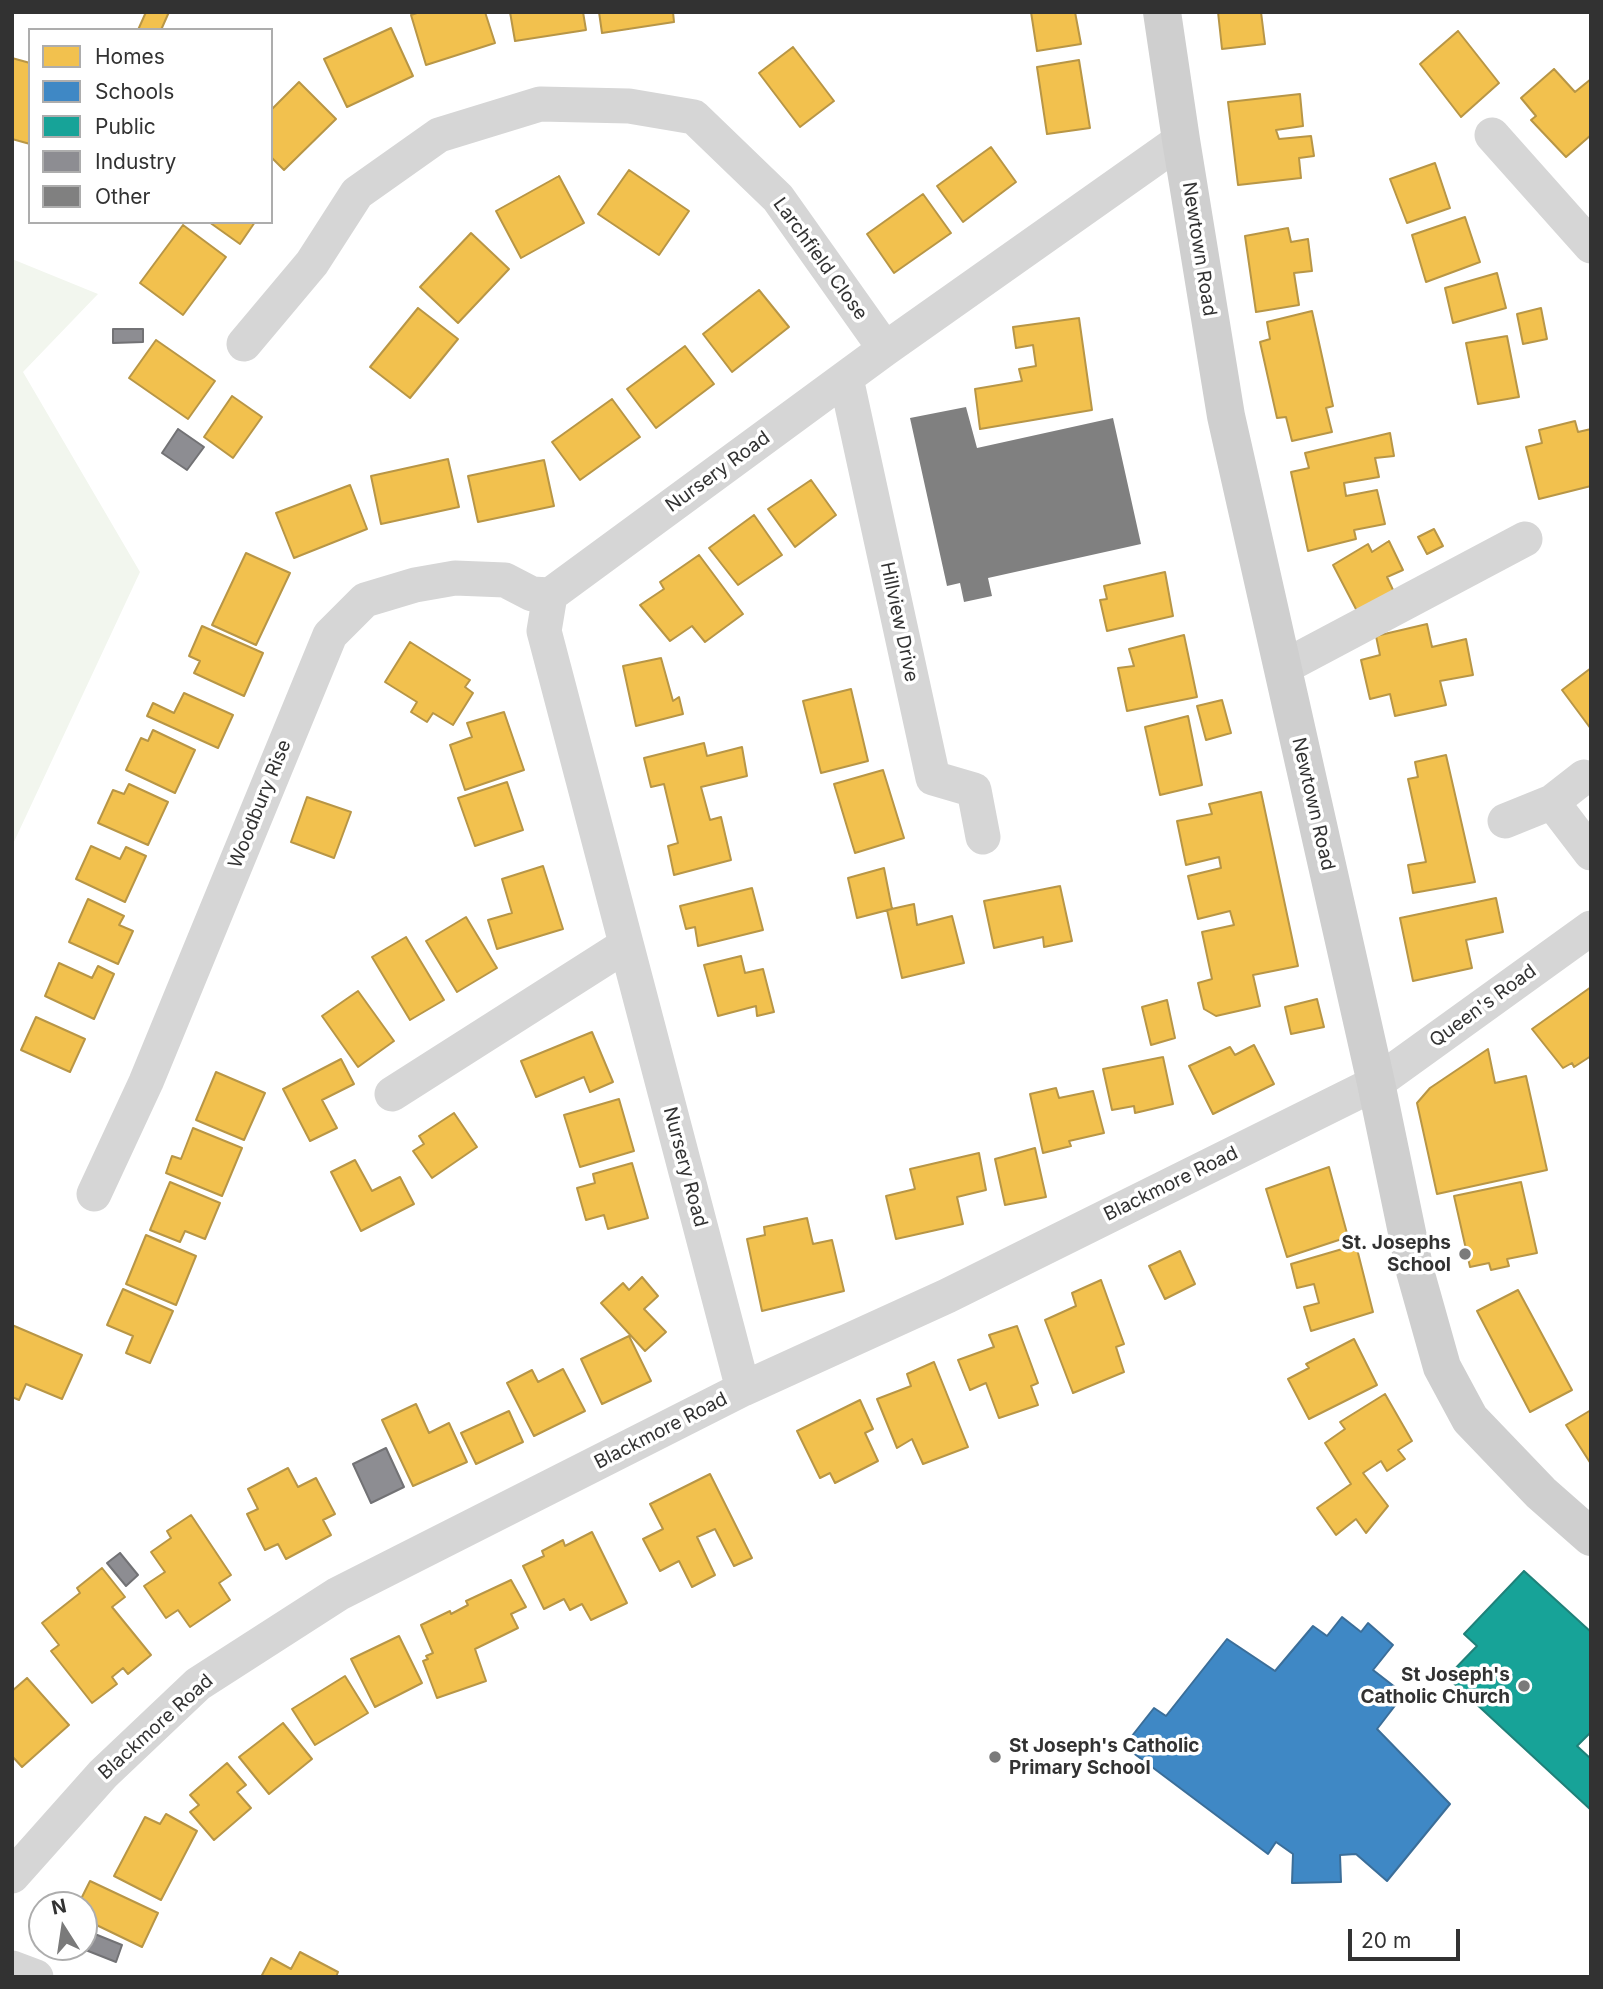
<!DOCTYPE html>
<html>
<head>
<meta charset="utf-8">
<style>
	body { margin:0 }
	#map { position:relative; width:1603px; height:1989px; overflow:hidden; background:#fff; font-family:Inter,sans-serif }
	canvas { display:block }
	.frame { position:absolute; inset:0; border:14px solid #323232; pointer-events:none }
	.legend { position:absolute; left:28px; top:28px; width:245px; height:196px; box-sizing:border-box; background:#fff; border:2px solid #adadad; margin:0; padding:9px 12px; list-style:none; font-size:21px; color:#323232 }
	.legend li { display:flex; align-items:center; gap:14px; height:35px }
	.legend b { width:35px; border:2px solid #adadad }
	.north { position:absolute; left:28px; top:1891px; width:70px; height:70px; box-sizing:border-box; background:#fff; border:2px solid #adadad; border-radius:50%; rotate:348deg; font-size:19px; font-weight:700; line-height:28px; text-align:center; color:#323232 }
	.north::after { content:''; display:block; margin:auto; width:24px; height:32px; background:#7a7a7a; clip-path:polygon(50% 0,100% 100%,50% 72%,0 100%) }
	.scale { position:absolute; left:1348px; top:1929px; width:112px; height:32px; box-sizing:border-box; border:4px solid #323232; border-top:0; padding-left:9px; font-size:21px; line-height:24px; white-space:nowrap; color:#323232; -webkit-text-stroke:5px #fff; paint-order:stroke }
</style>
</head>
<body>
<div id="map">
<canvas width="1603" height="1989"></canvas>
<div class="frame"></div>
<ul class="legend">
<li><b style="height:19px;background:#f2c14e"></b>Homes</li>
<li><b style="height:19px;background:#3f88c5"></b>Schools</li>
<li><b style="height:19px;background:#17a398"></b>Public</li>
<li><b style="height:19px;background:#8d8d92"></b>Industry</li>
<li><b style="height:19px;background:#808080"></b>Other</li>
</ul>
<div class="north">N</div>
<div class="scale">20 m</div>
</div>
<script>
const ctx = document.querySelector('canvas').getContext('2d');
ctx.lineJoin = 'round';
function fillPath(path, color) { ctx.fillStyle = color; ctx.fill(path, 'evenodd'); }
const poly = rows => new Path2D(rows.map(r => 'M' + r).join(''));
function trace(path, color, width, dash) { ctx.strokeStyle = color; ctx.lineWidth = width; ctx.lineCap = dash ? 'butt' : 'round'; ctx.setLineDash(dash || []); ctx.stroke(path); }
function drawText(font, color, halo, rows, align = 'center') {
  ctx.font = font + ' Inter,sans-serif'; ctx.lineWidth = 7; ctx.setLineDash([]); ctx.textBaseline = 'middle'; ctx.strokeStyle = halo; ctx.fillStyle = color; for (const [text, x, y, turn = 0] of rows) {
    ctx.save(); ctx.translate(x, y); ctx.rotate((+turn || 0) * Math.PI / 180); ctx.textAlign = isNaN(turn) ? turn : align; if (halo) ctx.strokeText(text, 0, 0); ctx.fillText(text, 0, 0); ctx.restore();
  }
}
const green = poly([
	[12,259,98,294,23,372,140,572,12,846]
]);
const homes = poly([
	[146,12,169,12,161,30,138,30,146,12],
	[420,12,485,12,495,43,426,65,411,15,420,12],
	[510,12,583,12,586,30,515,41,510,12],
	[599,12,673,12,674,22,602,33,599,12],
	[1031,12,1075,12,1081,44,1037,51,1031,12],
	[1218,12,1261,12,1265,44,1222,49,1218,12],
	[391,28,413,76,347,107,324,59,391,28],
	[1458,31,1499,83,1461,117,1420,64,1458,31],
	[793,47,834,101,800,127,759,73,793,47],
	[12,58,30,63,30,144,12,139,12,58],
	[1079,60,1090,128,1047,134,1037,67,1079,60],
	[1554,69,1575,92,1591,79,1591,135,1566,157,1531,120,1536,116,1521,98,1554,69],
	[299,82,336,119,284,170,271,157,271,110,299,82],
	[1300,94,1303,126,1276,130,1279,139,1311,136,1314,156,1299,158,1301,178,1238,185,1228,102,1300,94],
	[991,147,1016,182,963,222,937,186,991,147],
	[1435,163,1450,208,1407,223,1390,179,1435,163],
	[629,170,689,211,659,255,598,214,629,170],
	[559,176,584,223,521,258,496,211,559,176],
	[923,194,951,233,894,273,867,234,923,194],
	[1465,217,1480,262,1426,282,1412,235,1465,217],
	[209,222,255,222,240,244,209,222],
	[183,225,226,257,183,315,140,283,183,225],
	[1288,228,1291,242,1308,239,1312,271,1294,273,1299,305,1256,312,1245,236,1288,228],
	[471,233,509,269,458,323,420,287,471,233],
	[1497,273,1506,308,1453,323,1445,288,1497,273],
	[759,290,789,327,732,372,703,334,759,290],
	[418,308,458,339,410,398,370,367,418,308],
	[1541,308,1547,339,1523,344,1517,314,1541,308],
	[1312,311,1333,406,1326,408,1332,432,1292,441,1286,417,1277,418,1260,342,1270,339,1267,322,1312,311],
	[1079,318,1092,410,980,429,975,389,1022,381,1019,369,1036,366,1033,345,1016,348,1013,327,1079,318],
	[1507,336,1519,397,1478,404,1466,343,1507,336],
	[156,340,215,381,188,419,129,378,156,340],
	[685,346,714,384,656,428,627,389,685,346],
	[232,396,262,417,233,458,204,437,232,396],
	[612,399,640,437,580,480,552,442,612,399],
	[1575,421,1578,432,1591,429,1591,486,1539,499,1526,447,1542,443,1539,430,1575,421],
	[1390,433,1394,456,1375,458,1379,477,1344,483,1346,496,1377,490,1385,524,1354,530,1356,539,1308,551,1291,472,1309,468,1305,453,1390,433],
	[448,459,459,507,381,524,371,476,448,459],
	[544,460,554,506,478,522,468,476,544,460],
	[811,480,836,515,795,547,768,509,811,480],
	[350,485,367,529,294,558,276,513,350,485],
	[754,515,782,555,738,585,709,548,754,515],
	[1434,529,1443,546,1427,554,1418,537,1434,529],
	[1389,541,1403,570,1387,577,1394,592,1357,611,1333,565,1368,544,1372,552,1389,541],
	[246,553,290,573,256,645,212,625,246,553],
	[699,555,743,614,705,642,692,626,670,641,640,605,664,589,660,582,699,555],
	[1165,572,1173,616,1107,631,1100,600,1107,599,1104,586,1165,572],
	[1427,624,1432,647,1466,639,1473,675,1440,681,1446,705,1395,716,1390,694,1370,699,1361,660,1380,655,1376,636,1427,624],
	[202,626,263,653,244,696,194,673,200,661,189,656,202,626],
	[1184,635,1197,697,1127,711,1118,668,1134,666,1129,649,1184,635],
	[410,642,470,680,465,687,473,693,453,725,433,713,427,722,411,712,417,702,385,682,410,642],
	[661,658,673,701,679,697,683,714,636,726,623,666,661,658],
	[1591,668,1591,729,1562,690,1591,668],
	[851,689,868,761,821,773,803,701,851,689],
	[184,693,233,715,218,748,147,716,153,703,174,713,184,693],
	[1222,700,1231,733,1206,740,1197,706,1222,700],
	[504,712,524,770,465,790,450,745,472,737,467,723,504,712],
	[1188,716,1202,785,1160,795,1145,727,1188,716],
	[153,730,195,750,175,793,126,770,141,738,148,741,153,730],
	[704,743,707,756,742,747,747,776,701,787,710,820,721,817,731,860,674,875,668,846,678,843,664,784,651,787,644,758,704,743],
	[1446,755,1475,882,1413,893,1408,865,1426,862,1408,779,1418,777,1415,762,1446,755],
	[883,770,904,838,855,853,834,784,883,770],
	[507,782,523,830,475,846,458,798,507,782],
	[129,784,168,802,148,845,98,823,113,790,124,794,129,784],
	[1261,792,1298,966,1253,975,1260,1006,1216,1016,1204,1009,1198,983,1212,979,1202,932,1234,925,1230,911,1198,919,1188,876,1221,868,1219,857,1186,865,1177,821,1212,814,1209,804,1261,792],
	[307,797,351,812,334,858,291,842,307,797],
	[91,846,120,859,126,847,146,856,125,902,76,879,91,846],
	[543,866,563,929,497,949,488,920,512,913,502,879,543,866],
	[884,868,892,909,857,918,848,878,884,868],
	[1060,886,1072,941,1044,947,1043,937,994,948,984,901,1060,886],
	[752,888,763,930,698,946,695,927,686,929,680,906,752,888],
	[1496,898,1503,932,1466,940,1472,968,1413,981,1400,918,1496,898],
	[88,899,124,916,119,925,133,931,118,964,69,942,88,899],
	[914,904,917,925,952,916,964,963,902,978,887,910,914,904],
	[466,917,497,968,457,992,426,941,466,917],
	[406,937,444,1000,410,1020,372,957,406,937],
	[741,956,745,973,763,969,774,1012,757,1016,756,1006,718,1016,704,965,741,956],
	[59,963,92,978,98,966,114,974,94,1019,45,996,59,963],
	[1591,987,1591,1056,1574,1067,1572,1063,1563,1068,1532,1029,1591,987],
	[358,991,394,1041,358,1067,322,1016,358,991],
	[1317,999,1324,1027,1291,1034,1285,1007,1317,999],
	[1167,1000,1175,1038,1151,1045,1142,1007,1167,1000],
	[36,1017,85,1039,70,1072,21,1050,36,1017],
	[592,1032,613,1082,590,1092,584,1077,536,1097,521,1061,592,1032],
	[1254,1045,1274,1084,1213,1114,1189,1066,1230,1047,1235,1055,1254,1045],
	[1488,1049,1495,1083,1526,1076,1547,1170,1437,1194,1417,1103,1430,1088,1488,1049],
	[1163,1057,1173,1104,1135,1113,1134,1106,1112,1110,1103,1069,1163,1057],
	[341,1059,354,1084,322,1100,337,1128,310,1141,283,1089,341,1059],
	[216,1072,265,1093,244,1140,196,1120,216,1072],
	[1056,1088,1059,1098,1093,1091,1104,1133,1069,1141,1071,1146,1043,1153,1030,1094,1056,1088],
	[619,1099,634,1151,580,1167,564,1115,619,1099],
	[454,1113,477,1147,432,1178,413,1151,424,1144,419,1136,454,1113],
	[193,1128,242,1148,222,1196,166,1173,172,1156,181,1159,193,1128],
	[1035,1148,1046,1197,1005,1205,995,1159,1035,1148],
	[979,1153,986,1190,957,1197,963,1224,896,1239,886,1196,915,1189,910,1169,979,1153],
	[355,1160,372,1191,400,1177,414,1204,361,1231,331,1172,355,1160],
	[632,1163,648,1218,608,1229,604,1215,586,1220,577,1188,595,1183,593,1174,632,1163],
	[1329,1167,1348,1237,1287,1257,1266,1189,1329,1167],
	[170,1182,220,1203,205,1239,185,1231,180,1242,150,1230,170,1182],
	[1521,1182,1537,1253,1507,1259,1509,1266,1491,1270,1489,1263,1470,1267,1454,1196,1521,1182],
	[807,1218,813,1244,832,1240,844,1291,762,1311,747,1239,765,1235,764,1227,807,1218],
	[146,1235,196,1256,176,1305,126,1284,146,1235],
	[1356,1245,1373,1312,1311,1331,1304,1307,1319,1303,1314,1284,1297,1288,1291,1264,1356,1245],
	[1180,1251,1195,1284,1165,1299,1149,1266,1180,1251],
	[642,1277,658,1296,644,1309,666,1332,645,1351,601,1303,623,1283,629,1290,642,1277],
	[1101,1280,1124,1344,1116,1347,1124,1372,1073,1393,1045,1320,1076,1306,1072,1293,1101,1280],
	[123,1289,173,1311,150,1363,126,1353,133,1336,107,1325,123,1289],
	[1518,1290,1572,1390,1530,1412,1477,1311,1518,1290],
	[12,1325,82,1355,62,1399,26,1384,19,1400,12,1397,12,1325],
	[1017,1326,1038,1383,1031,1386,1038,1405,999,1418,986,1383,970,1390,958,1360,994,1347,989,1335,1017,1326],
	[629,1336,651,1381,602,1404,581,1359,629,1336],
	[1354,1339,1377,1385,1309,1419,1288,1379,1309,1368,1306,1364,1354,1339],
	[934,1362,968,1447,923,1464,912,1439,897,1448,877,1399,911,1386,907,1374,934,1362],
	[563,1369,585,1411,534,1436,507,1383,532,1370,538,1382,563,1369],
	[1385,1394,1412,1441,1398,1450,1405,1459,1387,1471,1381,1461,1363,1473,1388,1506,1366,1533,1356,1519,1336,1535,1317,1508,1351,1484,1325,1443,1345,1429,1340,1422,1385,1394],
	[860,1400,873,1429,865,1433,878,1461,835,1483,830,1473,820,1478,797,1431,860,1400],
	[416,1404,429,1433,449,1423,467,1462,413,1486,382,1420,416,1404],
	[1591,1410,1591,1464,1566,1425,1591,1410],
	[509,1411,523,1442,476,1464,461,1433,509,1411],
	[288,1468,298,1487,316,1478,335,1514,323,1520,331,1535,286,1559,278,1544,265,1550,247,1514,258,1509,248,1489,288,1468],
	[710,1474,752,1558,734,1566,715,1529,697,1537,715,1575,692,1587,679,1561,660,1571,643,1539,663,1529,650,1504,710,1474],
	[191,1515,231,1575,219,1583,230,1600,190,1627,178,1610,166,1618,144,1586,165,1572,151,1552,171,1538,167,1531,191,1515],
	[592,1532,627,1603,591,1620,582,1604,570,1610,564,1599,544,1609,523,1566,544,1556,542,1551,563,1540,565,1546,592,1532],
	[102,1568,125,1597,112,1607,151,1655,128,1674,123,1668,112,1677,117,1684,92,1703,51,1651,59,1645,42,1623,80,1593,77,1588,102,1568],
	[511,1580,526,1607,511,1614,518,1628,475,1649,486,1681,437,1698,423,1661,428,1659,426,1656,433,1653,421,1625,450,1611,451,1614,468,1605,466,1601,511,1580],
	[399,1636,422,1683,375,1707,351,1659,399,1636],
	[345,1676,368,1713,315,1745,292,1709,345,1676],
	[27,1678,69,1725,22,1767,12,1756,12,1691,27,1678],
	[283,1723,312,1759,269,1794,239,1757,283,1723],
	[227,1763,246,1785,237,1792,251,1808,214,1840,190,1812,199,1805,190,1795,227,1763],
	[166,1814,197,1831,161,1900,114,1876,145,1817,160,1824,166,1814],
	[90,1881,158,1913,142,1947,84,1919,84,1905,78,1905,90,1881],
	[300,1952,338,1972,336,1977,261,1977,271,1958,291,1969,300,1952]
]);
const schools = poly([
	[1342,1617,1361,1632,1368,1623,1393,1645,1373,1670,1404,1694,1377,1729,1450,1804,1387,1881,1356,1854,1340,1855,1341,1882,1292,1883,1293,1854,1276,1842,1268,1854,1124,1746,1154,1708,1166,1716,1227,1639,1275,1671,1313,1626,1327,1636,1342,1617]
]);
const public = poly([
	[1524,1571,1591,1632,1591,1732,1577,1746,1591,1759,1591,1810,1447,1677,1477,1646,1464,1634,1524,1571]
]);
const industry = poly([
	[113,329,143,329,143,342,113,343,113,329],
	[178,429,204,447,187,470,162,453,178,429],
	[386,1448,404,1487,371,1503,353,1464,386,1448],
	[120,1553,138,1575,126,1586,107,1563,120,1553],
	[85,1930,122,1945,116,1962,78,1947,84,1947,85,1930]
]);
const building = poly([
	[966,407,977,448,1113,418,1141,544,988,578,992,596,964,602,960,583,947,586,910,418]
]);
const street = poly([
	[1492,135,1591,246],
	[244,344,312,263,357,193,439,135,540,104,629,106,694,117,778,198,885,349],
	[846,378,933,778,974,790,983,837],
	[1282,668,1525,539],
	[1552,802,1584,777],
	[1505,821,1552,802,1591,853],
	[392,1094,626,945],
	[94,1194,146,1082,330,635,365,600,415,585,455,578,505,580,532,594,550,595],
	[743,1389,544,631,550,595,885,349,1181,140],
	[12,1876,103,1774,198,1684,338,1594,743,1389,947,1296,1376,1083,1591,928],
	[12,1968,36,1977]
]);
const secondary = poly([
	[1162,12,1181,140,1226,416,1376,1083,1415,1271,1442,1367,1470,1419,1541,1493,1591,1537]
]);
const markers = [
	[1465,1254,7,"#7a7a7a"],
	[1524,1686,7,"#7a7a7a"],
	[995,1757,7,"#7a7a7a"]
];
const streetNames = [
	["Newtown Road",1199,249,81],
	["Larchfield Close",820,259,54],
	["Nursery Road",718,472,-36],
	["Hillview Drive",899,622,78],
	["Woodbury Rise",260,804,-68],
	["Newtown Road",1313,804,77],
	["Queen's Road",1483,1006,-36],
	["Nursery Road",685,1167,75],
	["Blackmore Road",1171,1184,-26],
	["Blackmore Road",661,1431,-27],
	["Blackmore Road",156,1727,-42]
];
const poiNames = [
	["St. Josephs",1451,1243],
	["School",1451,1265],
	["St Joseph's",1510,1675],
	["Catholic Church",1510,1697],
	["St Joseph's Catholic",1009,1746,"left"],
	["Primary School",1009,1768,"left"]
];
fillPath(green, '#f2f6ee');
fillPath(homes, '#f2c14e');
trace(homes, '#b89646', 2);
fillPath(schools, '#3f88c5');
trace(schools, '#3b6e99', 2);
fillPath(public, '#17a398');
trace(public, '#1f8179', 2);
fillPath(industry, '#8d8d92');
trace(industry, '#727275', 2);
fillPath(building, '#808080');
trace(street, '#d6d6d6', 35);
trace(secondary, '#cfcfcf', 38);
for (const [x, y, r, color] of markers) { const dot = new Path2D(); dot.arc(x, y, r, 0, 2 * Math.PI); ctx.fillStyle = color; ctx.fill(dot); trace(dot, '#fff', 2.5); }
drawText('19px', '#323232', '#fff', streetNames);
drawText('bold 19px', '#323232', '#fff', poiNames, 'right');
</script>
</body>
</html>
